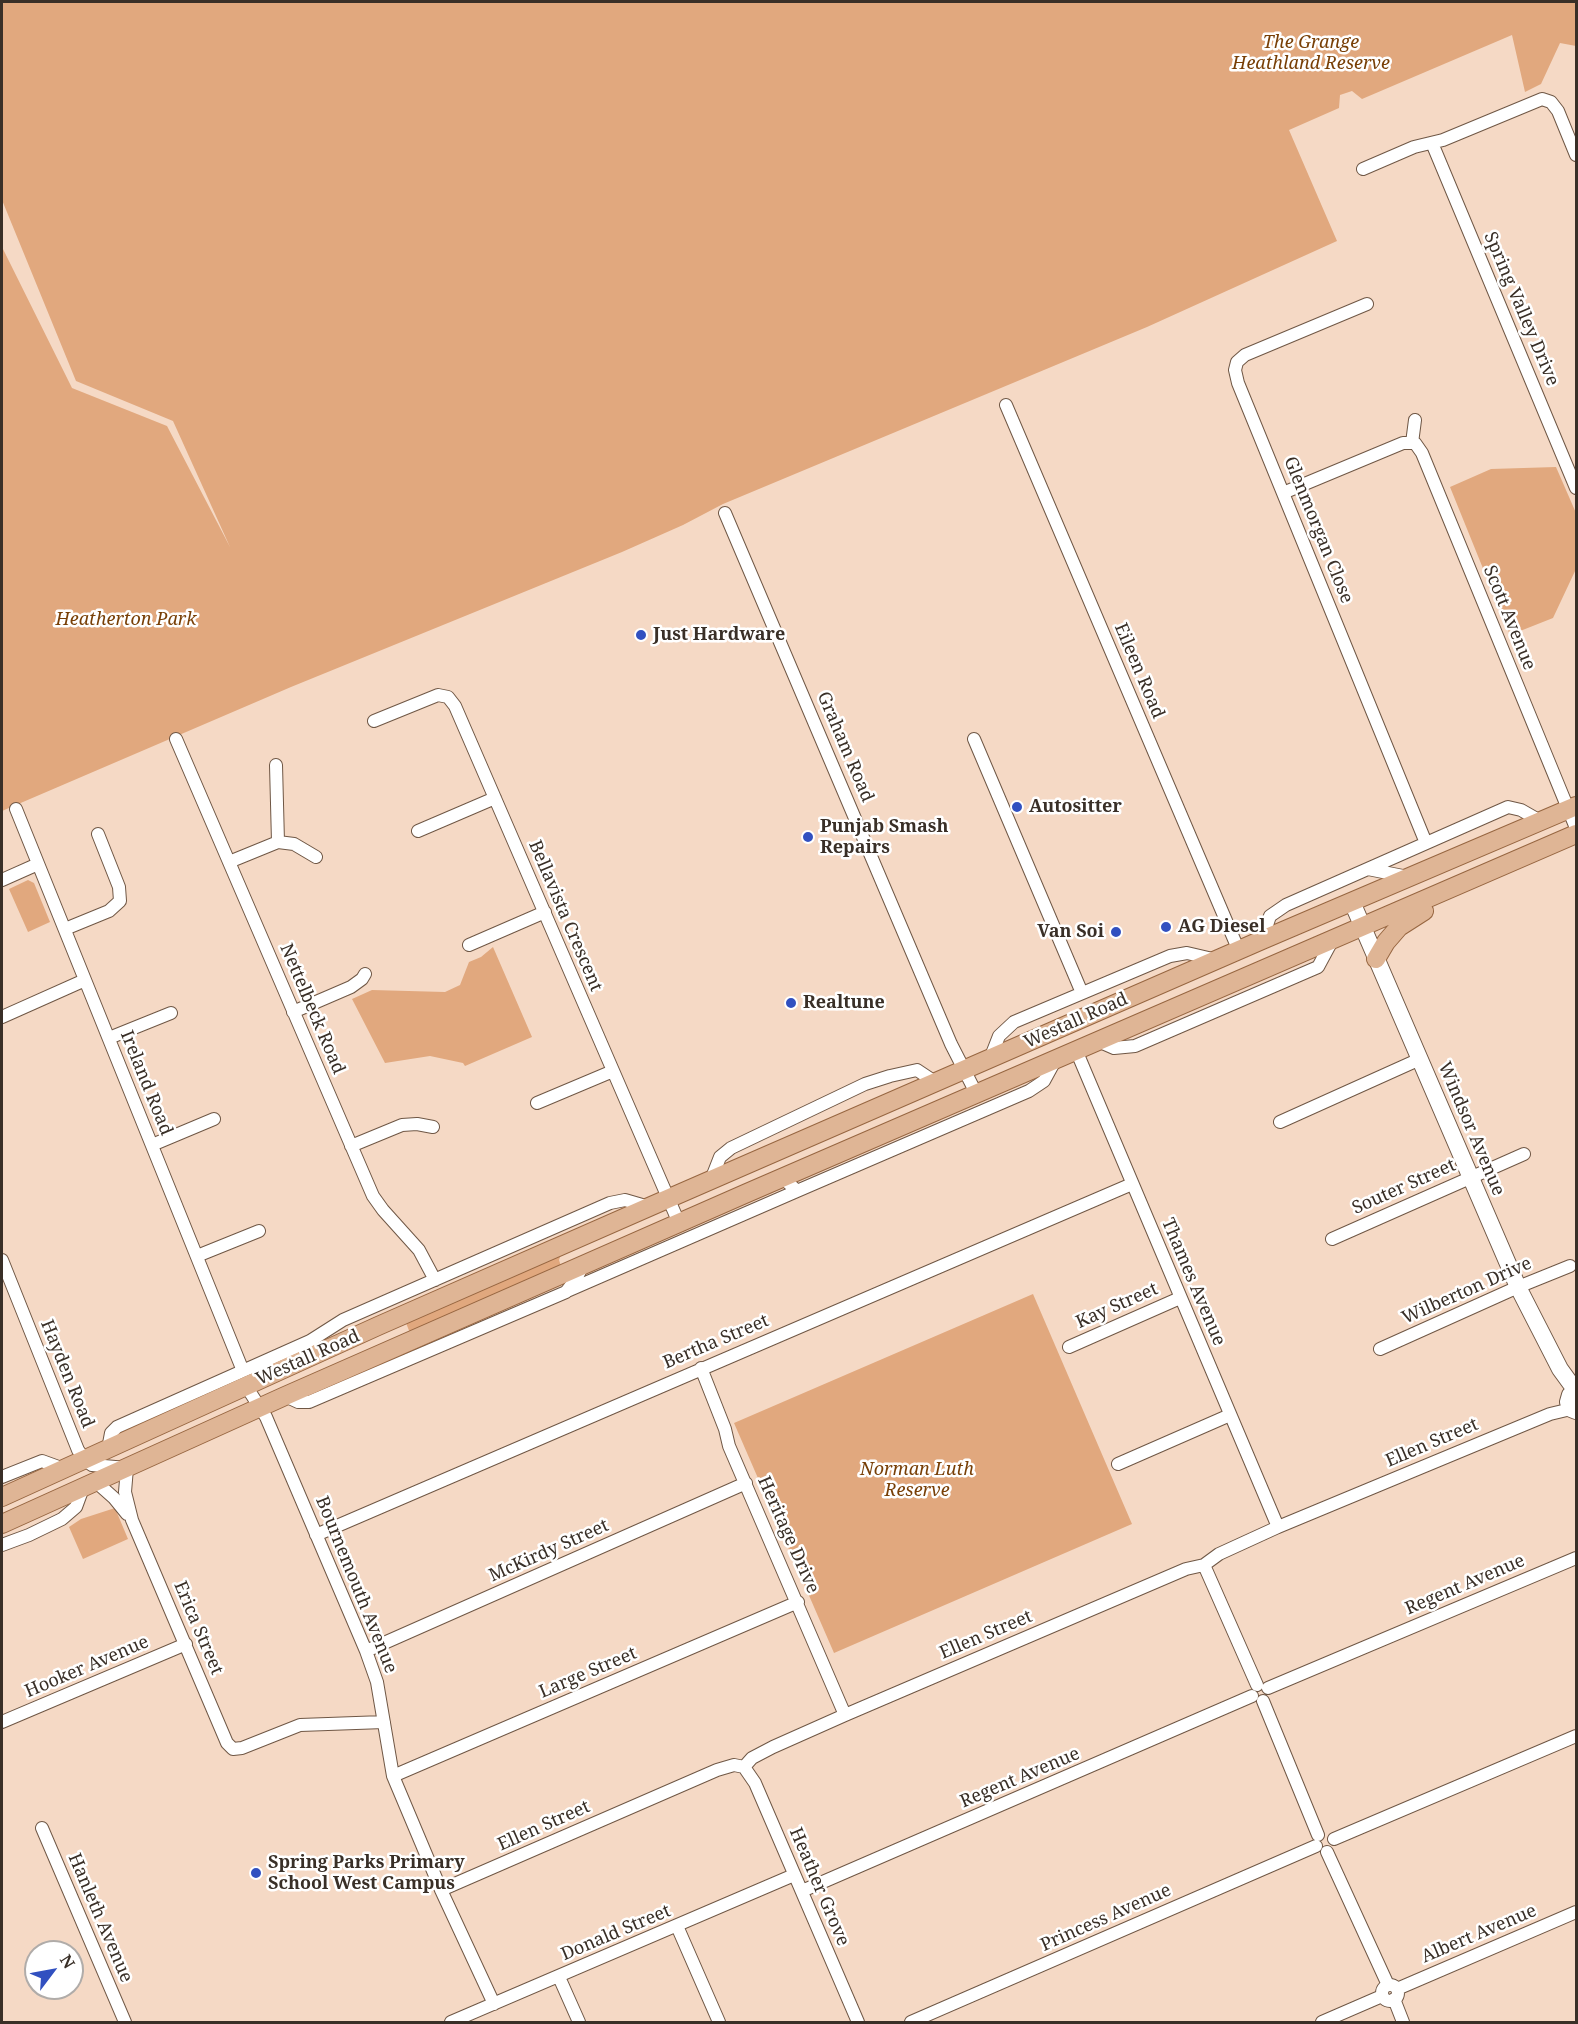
<!DOCTYPE html>
<html>
<head>
<meta charset="utf-8">
<style>
	body { margin:0 }
	#map { position:relative; width:1578px; height:2024px; overflow:hidden; background:#f5d9c5; font-family:"Noto Serif",serif }
	canvas { display:block }
	.frame { position:absolute; inset:0; border:3px solid #392f27; pointer-events:none }
	.north { position:absolute; left:24px; top:1940px; width:60px; height:60px; box-sizing:border-box; background:#fff; border:2px solid #b0aca9; border-radius:50%; rotate:58deg; font-size:16px; font-weight:700; line-height:24px; text-align:center; color:#392f27 }
	.north::after { content:''; display:block; margin:auto; width:21px; height:27px; background:#3150c0; clip-path:polygon(50% 0,100% 100%,50% 72%,0 100%) }
</style>
</head>
<body>
<div id="map">
<canvas width="1578" height="2024"></canvas>
<div class="frame"></div>
<div class="north">N</div>
</div>
<script>
const ctx = document.querySelector('canvas').getContext('2d');
ctx.lineJoin = 'round';
function fillPath(path, color) { ctx.fillStyle = color; ctx.fill(path, 'evenodd'); }
const poly = rows => new Path2D(rows.map(r => 'M' + r).join(''));
function trace(path, color, width, dash) { ctx.strokeStyle = color; ctx.lineWidth = width; ctx.lineCap = dash ? 'butt' : 'round'; ctx.setLineDash(dash || []); ctx.stroke(path); }
function drawText(font, color, halo, rows, align = 'center') {
  ctx.font = font + ' "Noto Serif",serif'; ctx.lineWidth = 5; ctx.setLineDash([]); ctx.textBaseline = 'middle'; ctx.strokeStyle = halo; ctx.fillStyle = color; for (const [text, x, y, turn = 0] of rows) {
    ctx.save(); ctx.translate(x, y); ctx.rotate((+turn || 0) * Math.PI / 180); ctx.textAlign = isNaN(turn) ? turn : align; if (halo) ctx.strokeText(text, 0, 0); ctx.fillText(text, 0, 0); ctx.restore();
  }
}
const green = poly([
	[2,2,1576,2,1576,46,1560,43,1541,84,1525,92,1512,35,1362,99,1352,91,1340,95,1339,108,1289,130,1337,241,1147,327,723,504,683,525,622,552,291,687,2,811,2,247,72,388,167,426,230,547,173,421,76,381,2,200],
	[1556,467,1576,513,1576,569,1553,618,1510,635,1450,487,1491,469],
	[28,880,34,883,50,922,28,932,9,889],
	[493,947,532,1037,465,1066,463,1063,430,1056,385,1063,352,999,372,990,445,992,460,985,469,962,481,957],
	[561,1254,559,1260,561,1266,410,1333,406,1323],
	[1033,1294,1132,1524,834,1653,734,1423],
	[115,1508,128,1539,83,1559,69,1527,81,1519]
]);
const street = poly([
	[1432,143,1576,488],
	[1363,169,1414,147,1443,140,1542,99,1551,102,1558,111,1576,155],
	[1367,304,1245,355,1237,362,1235,370,1238,383,1426,843],
	[1006,405,1239,951],
	[1412,443,1415,420],
	[1283,493,1403,443,1415,443,1422,453,1576,828],
	[725,513,951,1044,976,1093],
	[374,721,438,695,448,697,455,706,679,1223],
	[176,739,373,1196,383,1210,419,1250,435,1280],
	[974,739,1082,993],
	[16,809,243,1371],
	[418,831,495,798],
	[278,842,294,844,316,857],
	[229,862,278,842,276,765],
	[1368,869,1408,877],
	[2,880,38,864],
	[65,929,109,911,120,901,119,887,98,834],
	[1262,940,1270,916,1286,905,1508,807,1521,810,1542,822],
	[469,945,545,912],
	[293,1012,351,987,362,979,365,974],
	[2,1017,85,980],
	[109,1038,171,1013],
	[1098,1041,1114,1048,1135,1046,1318,967,1332,941],
	[1076,1050,1278,1527],
	[990,1059,999,1036,1014,1022,1170,956,1187,953,1217,960],
	[537,1103,613,1071],
	[1280,1122,1420,1059],
	[152,1145,214,1119],
	[351,1146,402,1125,417,1124,433,1127],
	[783,1178,797,1191,1029,1091,1044,1081,1056,1059],
	[711,1180,720,1157,731,1148,865,1084,890,1076,917,1070,935,1082],
	[1332,1239,1524,1154],
	[197,1256,259,1231],
	[2,1260,78,1450,85,1460,92,1465,127,1468,125,1492,132,1520,227,1743,233,1749,242,1748,300,1725,384,1722],
	[567,1291,797,1191],
	[1069,1347,1180,1298],
	[1380,1349,1518,1287,1570,1266],
	[701,1368,725,1429,729,1446,845,1715],
	[246,1386,266,1417,366,1651,377,1682,393,1776,441,1890,494,2004],
	[285,1396,298,1402,309,1402,566,1292,576,1279,583,1265],
	[108,1449,111,1433,117,1427,310,1341,343,1320,610,1203,625,1200,649,1207],
	[1118,1464,1230,1415],
	[2,1477,42,1461,64,1469],
	[96,1482,114,1498,127,1514],
	[316,1535,1132,1184],
	[2,1545,29,1535,62,1519,76,1507,83,1488],
	[1204,1565,1257,1685],
	[366,1651,746,1483],
	[1268,1688,1576,1558],
	[1263,1701,1318,1835],
	[2,1722,186,1644],
	[744,1767,752,1758,773,1747,845,1715,1186,1569,1204,1565,1219,1554,1278,1527,1550,1414,1571,1409],
	[744,1767,755,1783,858,2022],
	[393,1776,798,1602],
	[42,1828,125,2022],
	[1334,1839,1576,1736],
	[1327,1852,1388,1985],
	[441,1890,717,1770,734,1765,744,1767],
	[802,1891,1252,1696],
	[677,1926,719,2022],
	[559,1977,579,2022],
	'1382 1993a8 8 0 1 1 16 0a8 8 0 1 1-16 0Z',
	[1397,1989,1576,1912],
	[1394,1999,1403,2022],
	[451,2022,794,1875],
	[911,2022,1316,1846],
	[1322,2022,1382,1996]
]);
const secondary = poly([
	[1352,902,1518,1287,1560,1369,1576,1391],
	[1576,1393,1570,1395,1568,1402,1571,1409,1576,1411]
]);
const primary = poly([
	[1376,959,1386,942,1399,927,1424,911],
	[2,1497,378,1326,649,1207,1262,940,1576,806],
	[2,1524,285,1396,747,1193,1576,834]
]);
const markers = [
	[641,635,6,"#3150c0"],
	[1017,807,6,"#3150c0"],
	[808,837,6,"#3150c0"],
	[1166,927,6,"#3150c0"],
	[1116,932,6,"#3150c0"],
	[791,1003,6,"#3150c0"],
	[256,1873,6,"#3150c0"]
];
const parkNames = [
	["The Grange",1311,43],
	["Heathland Reserve",1311,64],
	["Heatherton Park",126,620],
	["Norman Luth",917,1470],
	["Reserve",917,1491]
];
const streetNames = [
	["Spring Valley Drive",1521,309,67],
	["Glenmorgan Close",1318,530,68],
	["Scott Avenue",1509,618,68],
	["Eileen Road",1139,671,67],
	["Graham Road",845,747,67],
	["Bellavista Crescent",565,916,67],
	["Nettelbeck Road",312,1009,67],
	["Westall Road",1076,1021,-24],
	["Ireland Road",146,1083,68],
	["Windsor Avenue",1471,1129,67],
	["Souter Street",1404,1187,-24],
	["Thames Avenue",1193,1282,67],
	["Wilberton Drive",1467,1291,-24],
	["Kay Street",1117,1306,-24],
	["Bertha Street",716,1342,-23],
	["Westall Road",308,1358,-24],
	["Hayden Road",67,1374,68],
	["Ellen Street",1432,1443,-23],
	["Heritage Drive",788,1535,66],
	["McKirdy Street",549,1551,-24],
	["Bournemouth Avenue",356,1585,68],
	["Regent Avenue",1465,1585,-23],
	["Erica Street",198,1628,67],
	["Ellen Street",986,1635,-23],
	["Hooker Avenue",87,1667,-23],
	["Large Street",588,1673,-23],
	["Regent Avenue",1020,1778,-23],
	["Ellen Street",544,1826,-24],
	["Heather Grove",819,1887,67],
	["Hanleth Avenue",100,1918,67],
	["Princess Avenue",1106,1918,-24],
	["Donald Street",616,1933,-23],
	["Albert Avenue",1479,1934,-23]
];
const poiNames = [
	["Just Hardware",653,635],
	["Autositter",1029,807],
	["Punjab Smash",820,827],
	["Repairs",820,848],
	["AG Diesel",1178,927],
	["Van Soi",1104,932,"right"],
	["Realtune",803,1003],
	["Spring Parks Primary",268,1863],
	["School West Campus",268,1884]
];
fillPath(green, '#e1a87e');
trace(street, '#6f5745', 14);
trace(secondary, '#6f5745', 18);
trace(primary, '#976641', 20);
trace(street, '#fff', 12);
trace(secondary, '#fff', 16);
trace(primary, '#dfb595', 18);
for (const [x, y, r, color] of markers) { const dot = new Path2D(); dot.arc(x, y, r, 0, 2 * Math.PI); ctx.fillStyle = color; ctx.fill(dot); trace(dot, '#fff', 2); }
drawText('italic 18px', '#783f06', '#fff', parkNames);
drawText('18px', '#392f27', '#fff', streetNames);
drawText('bold 18px', '#392f27', '#fff', poiNames, 'left');
</script>
</body>
</html>
